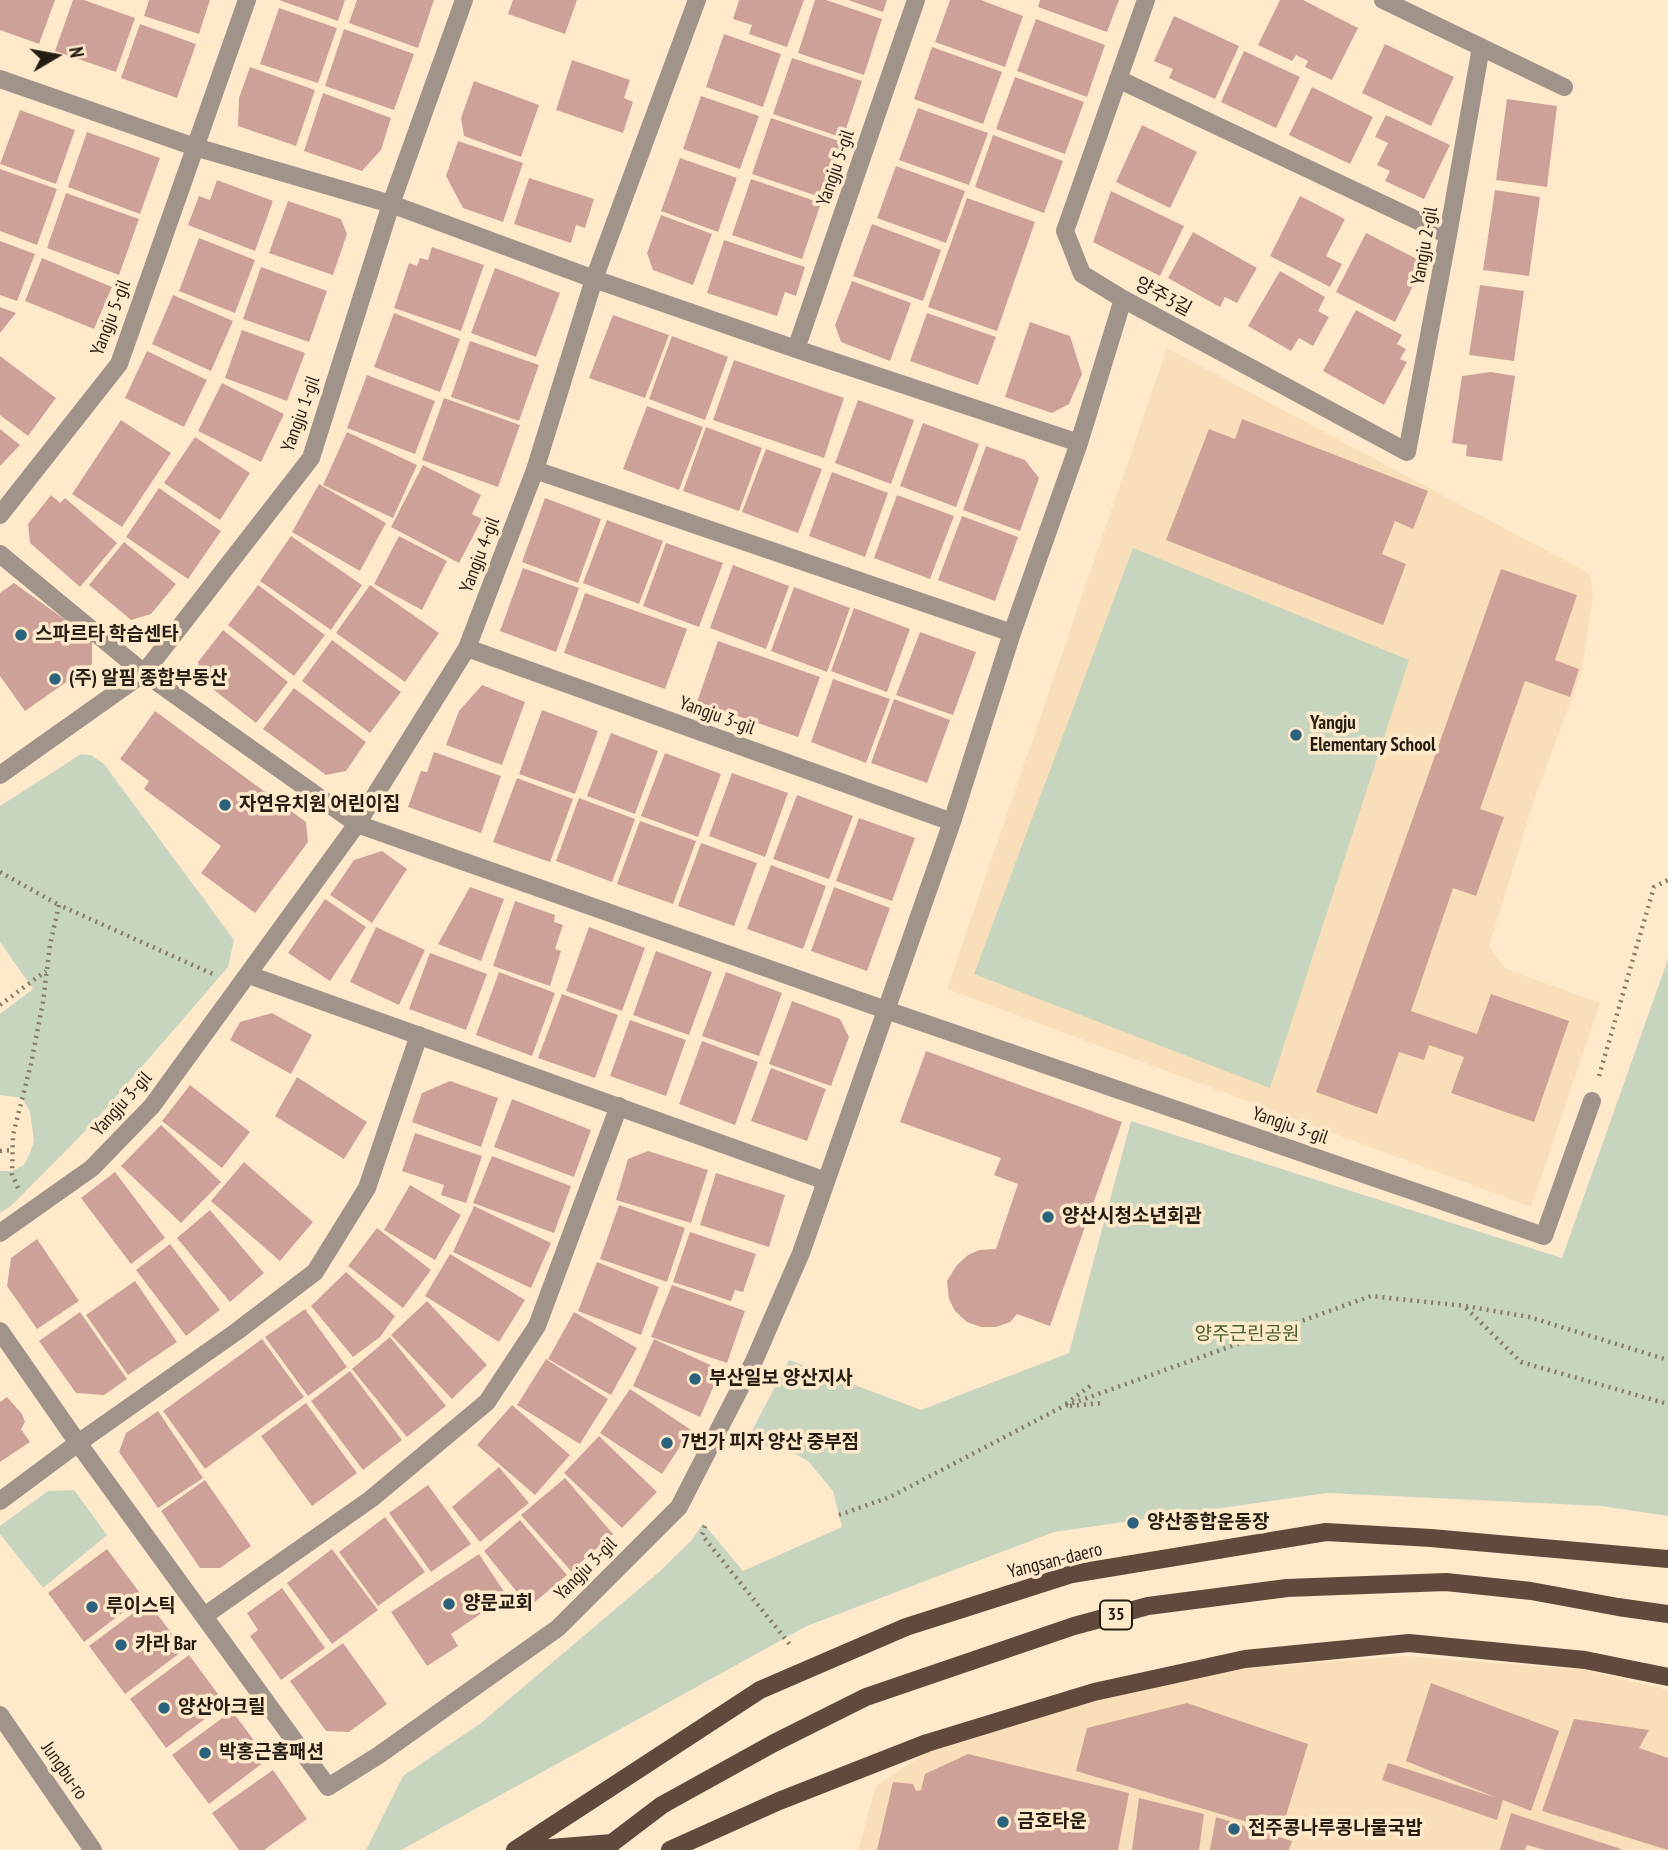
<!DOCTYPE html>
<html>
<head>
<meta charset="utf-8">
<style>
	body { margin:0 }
	#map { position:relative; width:1668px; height:1850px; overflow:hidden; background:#ffe9cb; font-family:"PT Sans Narrow",sans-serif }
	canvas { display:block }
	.north { position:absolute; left:21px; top:21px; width:70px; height:70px; -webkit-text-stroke:5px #ffe9cb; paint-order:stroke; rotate:80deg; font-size:19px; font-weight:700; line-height:28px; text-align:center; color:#241d11 }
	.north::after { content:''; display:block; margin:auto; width:24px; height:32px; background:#241d11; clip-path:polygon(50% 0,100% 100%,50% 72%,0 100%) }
</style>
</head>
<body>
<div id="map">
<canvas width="1668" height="1850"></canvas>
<div class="north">N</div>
</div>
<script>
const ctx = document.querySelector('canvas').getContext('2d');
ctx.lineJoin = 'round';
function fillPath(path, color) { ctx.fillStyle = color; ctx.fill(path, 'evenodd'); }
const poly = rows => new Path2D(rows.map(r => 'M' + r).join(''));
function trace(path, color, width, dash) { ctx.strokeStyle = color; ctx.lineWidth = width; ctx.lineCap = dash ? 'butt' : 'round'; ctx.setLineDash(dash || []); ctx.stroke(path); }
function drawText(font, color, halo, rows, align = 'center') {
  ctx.font = font + ' "PT Sans Narrow","Noto Sans KR",sans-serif'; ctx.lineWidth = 7; ctx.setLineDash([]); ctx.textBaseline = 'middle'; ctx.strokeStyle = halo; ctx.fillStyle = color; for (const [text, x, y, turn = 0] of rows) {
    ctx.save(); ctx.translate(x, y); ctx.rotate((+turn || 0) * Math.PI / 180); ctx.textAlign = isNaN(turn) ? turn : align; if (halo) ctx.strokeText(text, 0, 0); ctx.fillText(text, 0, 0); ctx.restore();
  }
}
const built = poly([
	[1167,348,1590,574,1593,596,1581,674,1535,797,1489,947,1506,969,1600,1003,1531,1207,947,989],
	[1407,1656,1586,1670,1668,1690,1668,1850,858,1850,876,1786,927,1752,1095,1700,1248,1668]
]);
const green = poly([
	[1133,548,1409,660,1270,1088,974,974],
	[81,754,91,755,104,764,234,940,228,967,95,1121,11,1206,0,1213,0,1171,12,1171,24,1165,30,1153,34,1141,30,1112,22,1098,0,1095,0,1014,33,989,0,942,0,806],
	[1668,959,1668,1516,1601,1506,1327,1493,1054,1532,807,1626,401,1850,366,1850,403,1776,481,1723,659,1572,692,1540,703,1523,743,1571,842,1527,833,1491,808,1461,780,1446,744,1446,789,1360,921,1410,1069,1353,1131,1121,1562,1258],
	[74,1490,107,1535,43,1588,0,1534,0,1526,48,1491]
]);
const building = poly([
	[0,0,55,0,39,44,0,30],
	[73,0,84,0,135,18,116,72,55,51],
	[149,0,210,0,199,34,144,16],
	[279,0,345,0,338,21],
	[357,0,434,0,418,48,349,23],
	[513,0,577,0,565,34,508,14],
	[739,0,804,0,787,47,749,34,752,25,733,19],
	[815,0,826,0,882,19,864,75,798,53],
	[848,0,887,0,883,12],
	[950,0,981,0,1023,16,1005,67,935,42],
	[1040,0,1119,0,1107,32,1038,7],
	[1280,0,1303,0,1358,28,1332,80,1305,67,1308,61,1296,55,1292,61,1258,45],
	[279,8,337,28,318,83,260,64],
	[1174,16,1239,46,1215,99,1169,78,1173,69,1154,61],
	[1036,19,1105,45,1087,97,1017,71],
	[140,24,196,44,177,98,121,78],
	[344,29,414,54,394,110,325,86],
	[724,34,781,54,763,107,706,87],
	[1385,44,1454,77,1431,126,1362,93],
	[932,47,1002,72,983,124,914,99],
	[1244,51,1300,77,1276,128,1221,102],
	[792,58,862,81,843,138,773,114],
	[572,60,630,80,624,98,633,102,623,133,556,110],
	[250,67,315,90,296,146,238,126,239,98],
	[1015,77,1084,102,1065,154,996,129],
	[474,81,539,105,521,157,464,136,461,118],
	[1312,87,1373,117,1350,164,1289,135],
	[323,93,391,118,381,150,362,171,304,151],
	[701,96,759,116,740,169,683,149],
	[1507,99,1557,106,1547,187,1496,180],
	[918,108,988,133,969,185,899,160],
	[20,110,75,130,56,184,0,164],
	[1386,115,1450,145,1424,199,1385,181,1390,171,1377,165,1388,143,1375,137],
	[771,118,842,142,823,198,752,174],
	[1142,125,1197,152,1170,208,1116,182],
	[87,132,160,158,140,214,68,187],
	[993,135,1063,161,1044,213,975,187],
	[458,141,523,163,503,222,463,208,446,176],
	[680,158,737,178,718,232,661,211],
	[896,166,965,191,946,243,877,218],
	[0,169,57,189,37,245,0,231],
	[529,178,594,199,585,228,576,225,571,243,514,224],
	[751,179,821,203,802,259,732,235],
	[217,180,273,201,255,251,188,225,199,196,210,200],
	[1495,190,1540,197,1529,276,1483,270],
	[1111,191,1184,226,1160,276,1093,242],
	[66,193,139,219,119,275,47,248],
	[1300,196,1345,219,1326,256,1342,264,1330,287,1270,256],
	[967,198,1035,222,997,331,928,307],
	[288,201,341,219,347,234,333,275,269,253],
	[661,215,712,234,693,285,653,270,647,253],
	[872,224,941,250,923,301,853,276],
	[1193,232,1257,268,1237,303,1225,297,1220,307,1168,278],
	[1366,233,1419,260,1414,269,1420,272,1395,322,1336,292],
	[199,238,255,260,235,313,179,291],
	[724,240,805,267,796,296,785,292,777,316,707,293],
	[0,241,35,254,17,301,0,295],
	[432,247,484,265,461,331,394,308,409,263,417,266,420,258,428,260],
	[42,258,112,287,94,329,25,301],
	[261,267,327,291,309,342,243,319],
	[495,268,560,293,536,357,471,333],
	[1280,271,1325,297,1318,311,1329,317,1313,346,1299,338,1291,351,1248,326],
	[852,281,911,303,890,361,841,342,835,325],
	[1480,285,1524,291,1514,361,1469,355],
	[173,295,233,321,211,371,152,344],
	[0,307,16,313,0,333],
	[1356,310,1402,335,1397,344,1406,349,1400,359,1407,362,1384,405,1323,371],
	[394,313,460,339,440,392,374,367],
	[927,313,996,337,978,385,910,361],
	[613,315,669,335,645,398,589,378],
	[1030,322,1070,336,1082,374,1069,404,1052,413,1005,397],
	[242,330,305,353,287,401,225,378],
	[672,336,728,357,705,420,649,399],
	[470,341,539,365,519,421,451,397],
	[147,351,207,380,184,427,125,398],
	[0,356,56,398,28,436,0,415],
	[734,360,844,398,824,458,713,420],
	[1491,372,1515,376,1502,461,1466,456,1467,445,1452,443,1462,376],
	[367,375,435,401,415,454,347,428],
	[222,383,284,414,261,462,198,431],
	[444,398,520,425,498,487,422,460],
	[858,400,914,420,891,484,835,463],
	[647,406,703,427,679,490,623,469],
	[1242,419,1428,491,1413,529,1395,521,1382,554,1406,564,1383,625,1166,540,1209,429,1235,439],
	[121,420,171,453,122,527,72,494],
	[923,423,979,444,956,507,900,486],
	[706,427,762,448,739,511,683,491],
	[0,429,20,445,0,466],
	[347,432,417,465,393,518,323,485],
	[195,437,250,473,220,520,164,483],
	[986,446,1025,460,1039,478,1020,531,963,510],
	[766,449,822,469,798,533,742,512],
	[423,465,481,495,472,514,482,519,459,563,391,527],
	[832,472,888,493,865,557,809,536],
	[319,484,386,523,360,571,292,532],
	[159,488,221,531,188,579,126,537],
	[51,495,60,503,65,498,117,543,80,587,30,543,28,524],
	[897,495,954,516,930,579,874,558],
	[545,498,601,519,578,583,522,562],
	[962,516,1018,537,995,601,938,580],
	[607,520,663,541,639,604,583,583],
	[291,536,362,585,331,630,260,581],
	[399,536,447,561,422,610,374,584],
	[124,542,176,584,151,614,131,620,89,585],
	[666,543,723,563,699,627,643,606],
	[733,565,789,586,766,649,710,628],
	[523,568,579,588,556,652,500,631],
	[1501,569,1577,595,1555,660,1579,669,1570,697,1525,681,1480,809,1504,817,1476,896,1453,888,1411,1011,1477,1034,1491,994,1569,1021,1534,1122,1451,1093,1464,1057,1429,1045,1424,1060,1399,1052,1377,1114,1316,1092],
	[14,583,92,639,92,664,25,711,0,676,0,593],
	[258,585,325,635,294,676,228,625],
	[370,585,439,633,405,682,336,633],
	[794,587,850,608,827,672,771,651],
	[585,593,687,629,665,689,564,653],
	[854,608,910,629,887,692,831,671],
	[223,630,288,682,256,723,200,679,198,662],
	[920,632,976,652,953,715,896,695],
	[332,640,401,692,370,733,302,681],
	[718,641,820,677,798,737,697,702],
	[833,679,890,699,866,763,811,742],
	[482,685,525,702,502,765,446,745,459,711],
	[294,688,366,742,346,771,326,775,263,729],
	[894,699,950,720,927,783,871,763],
	[542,710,598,731,575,794,519,774],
	[155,711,306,822,308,842,255,913,201,873,221,846,144,789,149,781,120,759],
	[611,733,658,751,635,814,587,796],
	[434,752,501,776,481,833,408,807,421,771,427,772],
	[665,753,721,774,698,837,641,816],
	[732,773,788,793,765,857,709,836],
	[517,778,573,799,550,862,493,842],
	[797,795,853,816,829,879,773,859],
	[579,798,635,819,612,882,556,861],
	[859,818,915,838,892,901,836,881],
	[640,821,696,841,673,904,617,884],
	[701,843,757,863,734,926,678,906],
	[382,851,407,869,372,923,330,895,354,860],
	[771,865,826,886,803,949,747,929],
	[470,887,504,899,481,961,438,944],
	[834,887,890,908,867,971,811,951],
	[325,899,366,927,330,981,288,953],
	[515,901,555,915,554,922,563,925,555,949,561,951,550,986,493,966],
	[376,927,425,950,399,1005,350,982],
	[589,927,645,948,622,1011,566,991],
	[656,951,712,972,689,1035,633,1015],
	[430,953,487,974,466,1030,409,1009],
	[499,972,555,993,532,1056,476,1035],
	[726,972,782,993,759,1056,702,1036],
	[562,994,618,1015,595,1078,538,1058],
	[792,1001,840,1019,849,1037,831,1086,769,1064],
	[272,1013,312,1035,291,1074,230,1040,240,1022],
	[630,1020,686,1040,666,1096,610,1076],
	[702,1041,758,1062,735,1125,679,1104],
	[926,1051,1122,1122,1050,1326,1017,1314,1010,1322,996,1327,981,1327,967,1322,955,1311,949,1299,947,1281,957,1265,968,1255,979,1250,996,1249,1018,1184,994,1175,1001,1158,900,1122],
	[771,1068,826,1089,807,1141,751,1121],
	[297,1077,367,1122,344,1159,275,1116],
	[450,1081,498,1098,481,1147,412,1122,422,1093],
	[190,1085,250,1132,222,1168,162,1121],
	[512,1099,591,1130,574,1177,494,1147],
	[161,1125,221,1182,181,1223,121,1166],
	[415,1133,482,1156,466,1203,441,1195,444,1185,402,1171],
	[648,1151,708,1170,691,1223,616,1200,628,1159],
	[492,1156,571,1186,554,1233,473,1203],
	[244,1162,313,1222,280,1261,211,1201],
	[115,1172,165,1238,131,1264,81,1198],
	[716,1173,785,1195,769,1247,700,1225],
	[410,1185,461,1215,435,1260,384,1230],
	[619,1205,685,1228,667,1282,600,1259],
	[474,1206,551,1243,531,1288,453,1252],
	[210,1210,264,1273,230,1302,177,1238],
	[377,1228,431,1270,403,1308,348,1266],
	[690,1232,756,1254,743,1292,735,1290,731,1301,673,1282],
	[37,1239,79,1301,37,1329,7,1286,11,1258],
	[170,1244,220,1310,186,1336,136,1270],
	[450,1254,525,1300,499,1342,425,1296],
	[597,1262,659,1287,641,1335,578,1311],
	[346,1272,395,1316,380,1337,353,1357,311,1306],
	[135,1281,177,1342,128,1375,86,1315],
	[672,1285,745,1311,727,1363,651,1337],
	[427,1301,487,1365,452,1399,391,1335],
	[305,1309,347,1367,308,1396,265,1337],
	[80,1312,127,1379,104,1395,76,1393,39,1341],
	[574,1312,637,1348,611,1395,548,1359],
	[390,1337,446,1406,407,1437,352,1369],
	[262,1339,304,1397,205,1469,163,1411],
	[654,1339,721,1370,700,1417,633,1386],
	[546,1359,608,1399,580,1444,517,1405],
	[350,1371,402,1440,363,1470,311,1401],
	[630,1389,691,1430,662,1474,600,1433],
	[7,1397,22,1414,25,1422,21,1429,30,1442,0,1462,0,1402],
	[306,1403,357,1473,312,1506,261,1436],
	[512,1405,570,1455,535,1495,477,1445],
	[158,1411,203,1478,158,1508,119,1452,126,1433],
	[599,1436,657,1492,622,1528,564,1473],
	[499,1467,529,1503,480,1542,452,1507],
	[565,1478,613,1534,571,1571,521,1515],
	[205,1480,251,1546,220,1568,200,1568,161,1511],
	[428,1485,471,1544,431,1572,389,1513],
	[385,1517,425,1572,378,1606,339,1552],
	[520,1520,567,1575,529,1607,484,1551],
	[107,1549,143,1597,84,1642,48,1593],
	[332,1549,378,1610,332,1644,287,1583],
	[479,1554,507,1596,451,1634,458,1646,427,1666,391,1612],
	[282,1588,325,1648,281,1680,250,1636,258,1630,247,1613],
	[148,1602,184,1650,125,1694,89,1646],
	[343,1643,387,1704,349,1732,326,1731,290,1681],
	[189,1655,218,1694,198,1709,205,1719,166,1748,130,1699],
	[1431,1683,1559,1731,1531,1811,1503,1800,1497,1820,1382,1780,1388,1763,1497,1798,1406,1761],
	[1187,1703,1308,1744,1281,1832,1076,1771,1087,1728],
	[232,1711,268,1759,209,1804,172,1755],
	[1574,1719,1649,1730,1639,1748,1668,1758,1668,1850,1542,1811],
	[968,1754,1129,1793,1118,1850,877,1850,893,1782,913,1784,916,1791,921,1790,925,1774],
	[273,1770,307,1819,264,1850,239,1850,212,1813],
	[1139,1798,1204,1814,1199,1850,1132,1850],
	[1511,1813,1621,1849,1621,1850,1545,1850,1527,1845,1525,1850,1500,1850],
	[1216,1817,1292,1841,1289,1850,1210,1850]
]);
const path = poly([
	[0,872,59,905],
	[0,1005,46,971],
	[1599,1076,1654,887,1668,880],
	[0,1151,12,1150],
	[18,1188,12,1174,13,1135,31,1064,43,1002,50,945,59,905,215,975],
	[1466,1308,1521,1362,1668,1404],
	[1066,1404,1090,1386],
	[1070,1406,1102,1403],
	[839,1515,890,1497,1062,1407,1371,1296,1465,1306,1529,1317,1668,1360],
	[705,1526,702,1535,791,1646]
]);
const minor = poly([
	[1146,0,1065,231,1082,274,1123,299,1407,452,1448,235,1481,47],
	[1383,0,1564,87],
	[0,79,195,147,391,204,594,279,796,349,1079,443],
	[1118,79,1448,235],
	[796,349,916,0],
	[535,470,1012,633],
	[0,515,119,364,247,0],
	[0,554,144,673,357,824,886,1010,1544,1236,1592,1101],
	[467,648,952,822],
	[0,775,144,673,311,458,391,204,464,0],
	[249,975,826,1181],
	[0,1233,92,1168,152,1106,357,824,467,648,535,470,594,279,697,0],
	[0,1331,78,1443,328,1787,379,1755,558,1628,679,1507,754,1361,801,1253,952,822,1012,633,1079,443,1123,299],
	[0,1501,78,1443,236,1332,315,1272,367,1188,419,1035],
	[204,1616,371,1499,487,1402,537,1326,619,1106],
	[0,1715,93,1850]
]);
const major = poly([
	[515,1850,760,1690,906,1627,1072,1574,1326,1532,1431,1538,1668,1559],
	[526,1850,612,1843],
	[608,1850,612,1843,662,1805,774,1743,866,1697,1074,1626,1148,1606,1287,1588,1446,1582,1531,1591,1618,1607,1668,1614],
	[670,1850,779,1801,927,1743,1094,1692,1245,1659,1409,1643,1585,1660,1668,1677]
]);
const markers = [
	[21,635,7,"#2b627d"],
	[55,679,7,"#2b627d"],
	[1296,735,7,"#2b627d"],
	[225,805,7,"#2b627d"],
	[1048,1217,7,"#2b627d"],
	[695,1379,7,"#2b627d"],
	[667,1443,7,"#2b627d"],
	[1133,1523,7,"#2b627d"],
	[449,1604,7,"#2b627d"],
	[92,1607,7,"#2b627d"],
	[121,1645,7,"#2b627d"],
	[164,1708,7,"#2b627d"],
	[205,1753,7,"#2b627d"],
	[1003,1822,7,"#2b627d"],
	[1234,1829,7,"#2b627d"]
];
const shields = [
	[1116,1615,32]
];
const shieldNames = [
	["35",1116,1615]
];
const streetNames = [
	["Yangju 5-gil",836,168,-71],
	["Yangju 2-gil",1425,246,-80],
	["양주3길",1163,297,28],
	["Yangju 5-gil",111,318,-69],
	["Yangju 1-gil",301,414,-70],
	["Yangju 4-gil",480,555,-69],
	["Yangju 3-gil",717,716,20],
	["Yangju 3-gil",122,1104,-48],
	["Yangju 3-gil",1290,1126,19],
	["Yangsan-daero",1055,1561,-14],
	["Yangju 3-gil",586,1569,-45],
	["Jungbu-ro",64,1771,55]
];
const poiNames = [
	["스파르타 학습센타",35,635],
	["(주) 알핌 종합부동산",69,679],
	["Yangju",1310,724],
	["Elementary School",1310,746],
	["자연유치원 어린이집",239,805],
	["양산시청소년회관",1062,1217],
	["부산일보 양산지사",709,1379],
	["7번가 피자 양산 중부점",681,1443],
	["양산종합운동장",1147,1523],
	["양문교회",463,1604],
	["루이스틱",106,1607],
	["카라 Bar",135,1645],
	["양산아크릴",178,1708],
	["박홍근홈패션",219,1753],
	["금호타운",1017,1822],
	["전주콩나루콩나물국밥",1248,1829]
];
const parkNames = [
	["양주근린공원",1247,1335]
];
fillPath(built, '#f8deb9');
fillPath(green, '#c7d5bf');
fillPath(building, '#cda197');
trace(path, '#877a65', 4.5, [2, 5]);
trace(minor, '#a0938a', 18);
trace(major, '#614a3b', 18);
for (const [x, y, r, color] of markers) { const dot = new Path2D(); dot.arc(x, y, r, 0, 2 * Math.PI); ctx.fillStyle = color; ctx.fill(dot); trace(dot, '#ffe9cb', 2.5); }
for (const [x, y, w] of shields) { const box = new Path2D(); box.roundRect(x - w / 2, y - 14.5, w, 29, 5); ctx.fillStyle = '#ffe9cb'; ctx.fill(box); trace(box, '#241d11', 2); }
drawText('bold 18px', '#241d11', null, shieldNames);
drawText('19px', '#241d11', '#ffe9cb', streetNames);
drawText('bold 19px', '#241d11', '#ffe9cb', poiNames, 'left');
drawText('19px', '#44622e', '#ffe9cb', parkNames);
</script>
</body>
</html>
